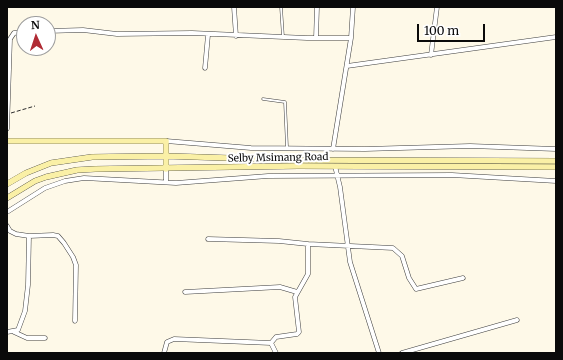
<!DOCTYPE html>
<html>
<head>
<meta charset="utf-8">
<style>
	body { margin:0 }
	#map { position:relative; width:563px; height:360px; overflow:hidden; background:#fef9e8; font-family:Merriweather,serif }
	canvas { display:block }
	.frame { position:absolute; inset:0; border:8px solid #0a0a0a; pointer-events:none }
	.north { position:absolute; left:16px; top:16px; width:40px; height:40px; box-sizing:border-box; background:#fff; border:1px solid #9d9d9d; border-radius:50%; rotate:357deg; font-size:11px; font-weight:700; line-height:16px; text-align:center; color:#0a0a0a }
	.north::after { content:''; display:block; margin:auto; width:14px; height:18px; background:#b02b34; clip-path:polygon(50% 0,100% 100%,50% 72%,0 100%) }
	.scale { position:absolute; left:417px; top:24px; width:68px; height:18px; box-sizing:border-box; border:2px solid #0a0a0a; border-top:0; padding-left:5px; font-size:12px; line-height:14px; white-space:nowrap; color:#0a0a0a; -webkit-text-stroke:3px #fff; paint-order:stroke }
</style>
</head>
<body>
<div id="map">
<canvas width="563" height="360"></canvas>
<div class="frame"></div>
<div class="north">N</div>
<div class="scale">100 m</div>
</div>
<script>
const ctx = document.querySelector('canvas').getContext('2d');
ctx.lineJoin = 'round';
const poly = rows => new Path2D(rows.map(r => 'M' + r).join(''));
function trace(path, color, width, dash) { ctx.strokeStyle = color; ctx.lineWidth = width; ctx.lineCap = dash ? 'butt' : 'round'; ctx.setLineDash(dash || []); ctx.stroke(path); }
function drawText(font, color, halo, rows, align = 'center') {
  ctx.font = font + ' Merriweather,serif'; ctx.lineWidth = 4; ctx.setLineDash([]); ctx.textBaseline = 'middle'; ctx.strokeStyle = halo; ctx.fillStyle = color; for (const [text, x, y, turn = 0] of rows) {
    ctx.save(); ctx.translate(x, y); ctx.rotate((+turn || 0) * Math.PI / 180); ctx.textAlign = isNaN(turn) ? turn : align; if (halo) ctx.strokeText(text, 0, 0); ctx.fillText(text, 0, 0); ctx.restore();
  }
}
const path = poly([
	[11,113,35,106]
]);
const lane = poly([
	[281,7,283,37],
	[263,99,285,102,287,147]
]);
const street = poly([
	[234,7,236,36],
	[48,31,83,30,117,34,192,33,307,38,351,38],
	[316,38,317,7],
	[431,55,437,7],
	[347,66,556,37],
	[205,68,208,35],
	[7,129,10,39,14,33,24,32],
	[166,141,251,148,365,149,470,146,556,149],
	[333,149,351,38,353,7],
	[335,166,340,187,350,262,379,353],
	[166,182,166,169],
	[7,212,45,188,65,181,84,178,176,183,268,176,452,175,556,181],
	[7,226,10,231,16,234,29,236,53,235,58,236,64,243,73,257,76,265,75,321],
	[208,239,279,241,308,244],
	[185,292,280,287,297,292],
	[7,332,18,330,25,311,28,285,29,236],
	[14,332,27,338,45,338],
	[271,343,276,337,297,334,299,332,295,297,308,274,308,244,393,248,402,256,409,278,416,289,463,278],
	[271,343,276,353],
	[164,353,167,342,174,339,271,343],
	[402,353,517,320]
]);
const secondary = poly([
	[7,141,166,141,166,169],
	[7,184,26,173,51,163,92,157,166,156,291,160,556,161],
	[7,198,35,181,46,177,77,170,95,169,298,166,556,167]
]);
const streetNames = [
	["Selby Msimang Road",278,158,-1]
];
trace(lane, '#3d3d3d', 3);
trace(street, '#3d3d3d', 5);
trace(secondary, '#2c2c2c', 6);
trace(path, '#2c2c2c', 1, [4, 2]);
trace(lane, '#fff', 2);
trace(street, '#fff', 4);
trace(secondary, '#faf0a6', 5.5);
drawText('10px', '#0a0a0a', '#fff', streetNames);
</script>
</body>
</html>
